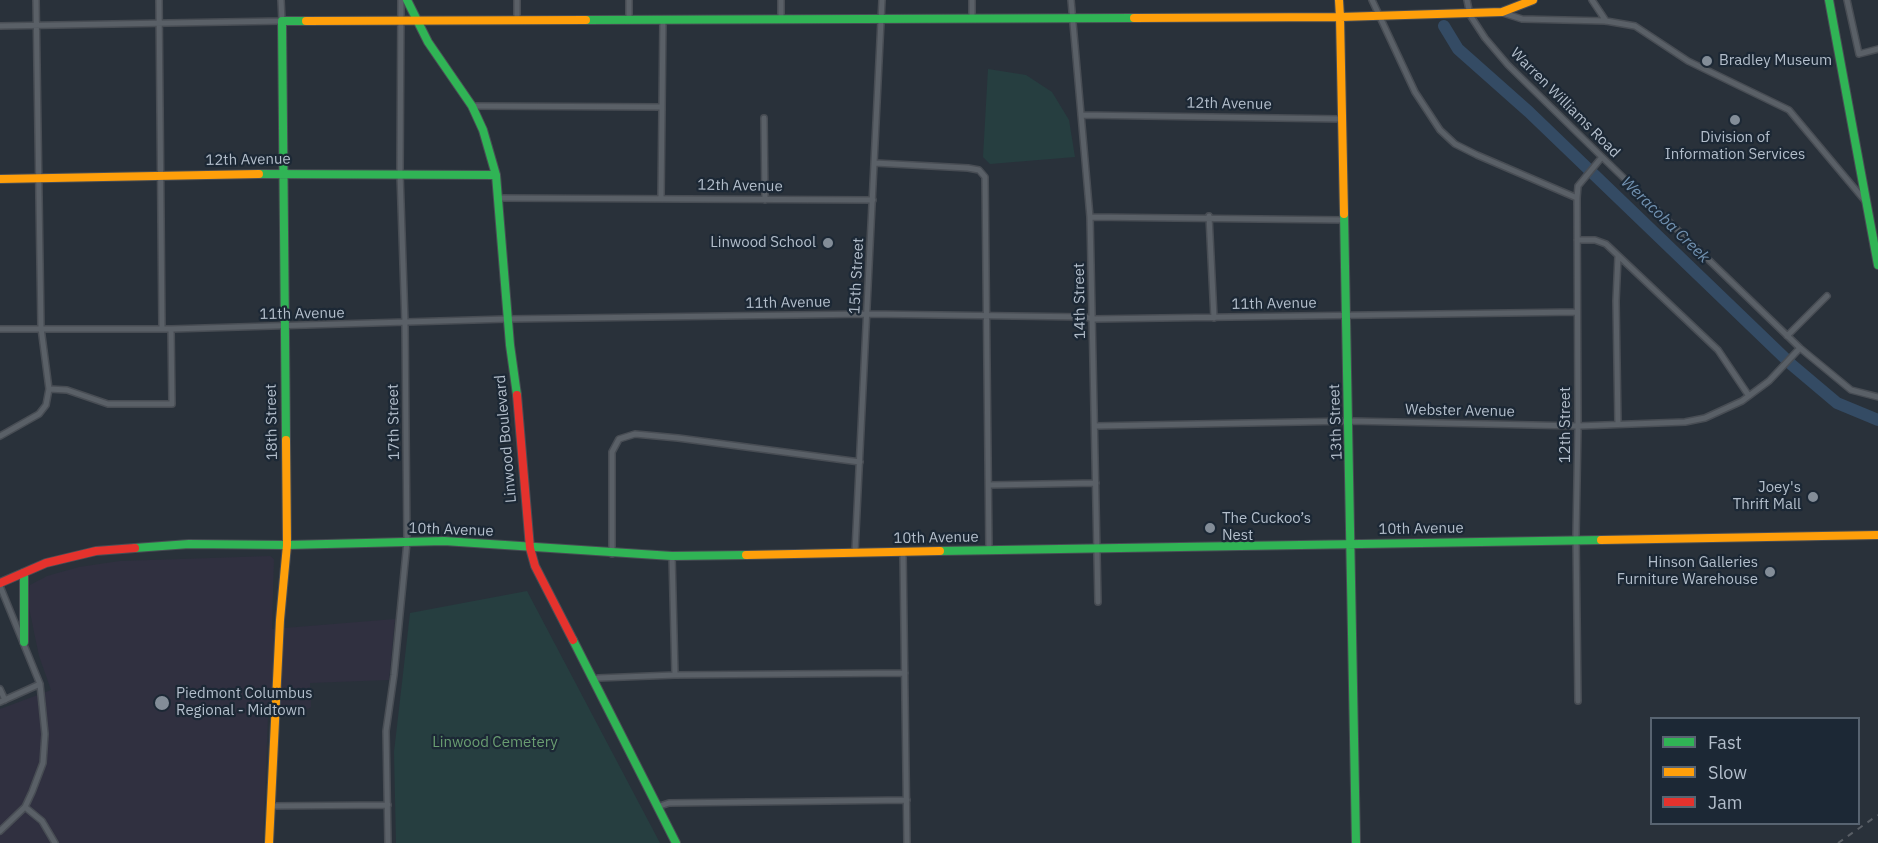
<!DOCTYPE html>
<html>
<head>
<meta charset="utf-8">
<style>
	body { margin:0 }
	#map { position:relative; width:1878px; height:843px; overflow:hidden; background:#29313a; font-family:"IBM Plex Sans",sans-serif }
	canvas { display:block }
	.legend { position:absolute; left:1650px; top:717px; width:210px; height:108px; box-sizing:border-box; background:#1c2835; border:2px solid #586471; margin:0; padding:8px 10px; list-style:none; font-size:18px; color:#b3becb }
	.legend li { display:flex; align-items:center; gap:12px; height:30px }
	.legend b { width:30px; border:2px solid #586471 }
</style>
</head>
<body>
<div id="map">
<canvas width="1878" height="843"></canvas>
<ul class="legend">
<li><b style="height:8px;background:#30b455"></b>Fast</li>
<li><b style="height:8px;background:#ff9f0a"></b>Slow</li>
<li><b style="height:8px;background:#e5322d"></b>Jam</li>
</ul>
</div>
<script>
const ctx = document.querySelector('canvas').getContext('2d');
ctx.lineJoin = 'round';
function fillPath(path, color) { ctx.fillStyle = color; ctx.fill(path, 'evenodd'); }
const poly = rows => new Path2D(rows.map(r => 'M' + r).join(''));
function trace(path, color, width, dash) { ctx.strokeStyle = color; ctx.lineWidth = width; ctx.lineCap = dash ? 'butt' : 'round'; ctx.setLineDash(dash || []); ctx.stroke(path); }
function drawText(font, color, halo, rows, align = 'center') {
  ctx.font = font + ' "IBM Plex Sans",sans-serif'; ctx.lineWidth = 4.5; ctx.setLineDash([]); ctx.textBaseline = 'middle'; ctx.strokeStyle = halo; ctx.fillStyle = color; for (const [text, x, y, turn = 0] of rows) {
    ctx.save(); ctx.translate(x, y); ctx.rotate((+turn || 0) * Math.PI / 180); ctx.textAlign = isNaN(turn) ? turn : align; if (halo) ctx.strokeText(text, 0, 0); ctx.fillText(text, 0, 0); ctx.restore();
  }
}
const medical = poly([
	[270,556,274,559,272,629,395,619,389,680,310,683,311,707,296,716,268,717,263,843,0,843,0,709,51,690,39,656,28,603,30,585,47,576,79,567,120,561]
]);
const green = poly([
	[988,69,1026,75,1052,92,1069,120,1075,157,990,164,983,157],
	[527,591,556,646,660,843,396,843,394,752,410,613]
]);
const river = poly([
	[1444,26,1458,49,1529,112,1792,365,1837,403,1878,420]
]);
const street = poly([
	[159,0,162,329],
	[517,0,517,20],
	[629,0,629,20],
	[781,0,781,19],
	[972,0,972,18],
	[1071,0,1090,217,1098,602],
	[1372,0,1415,92,1440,130,1455,144,1477,155,1577,198],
	[1467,0,1470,15,1485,38,1508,65,1602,157,1800,348,1851,390,1878,397],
	[1592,0,1606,21],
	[1847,0,1859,54,1878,49],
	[1503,13,1522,19,1606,21,1635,26,1688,61,1789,110,1866,202],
	[0,26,282,21,281,0],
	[472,106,662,107],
	[1081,115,1342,119],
	[764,118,765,200],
	[875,163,968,168,979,170,985,177,989,551],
	[500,198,873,200],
	[661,198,663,19],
	[1209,216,1214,318],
	[1090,217,1345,220],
	[1577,240,1595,240,1606,244,1718,350,1749,396],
	[0,329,171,329,507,319,868,314,1086,317,1092,319,1577,312],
	[1787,336,1827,296],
	[49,389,67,390,108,404,172,404,171,329],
	[1618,424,1616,301,1618,256],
	[1095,426,1350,421,1578,426,1685,422,1705,418,1742,401,1769,381,1800,348],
	[0,436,39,414,46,405,49,389,41,328,36,0],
	[989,485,1096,483],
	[855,552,882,0],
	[903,553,907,843],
	[612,554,612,452,619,439,635,434,678,438,860,462],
	[672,556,675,675],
	[0,586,40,684,45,734,43,763,32,792,25,807,0,831],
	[593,681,598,678,675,675,905,673],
	[0,689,5,700],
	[1578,701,1576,536,1578,426,1577,198,1578,186,1602,157],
	[0,702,40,684],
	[270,806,388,805],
	[25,807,42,821,55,843],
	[657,807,669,803,907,800],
	[388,843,386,731,394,675,407,542,405,323,400,174,401,0]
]);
const fast = poly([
	[407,0,428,42,472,106,483,130,496,175,510,345,517,395],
	[1829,0,1878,265],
	[586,20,1134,18],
	[259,174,496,175],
	[1344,214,1356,843],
	[286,440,282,21,306,21],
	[135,548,189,544,287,545,444,541,672,556,746,555],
	[940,551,1601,540],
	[24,573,24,642],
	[573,640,676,843]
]);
const slow = poly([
	[1134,18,1340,17,1339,0],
	[306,21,586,20],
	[0,179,259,174],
	[1344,214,1340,17,1502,12,1533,0],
	[1601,540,1878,535],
	[746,555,940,551],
	[269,843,280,620,287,545,286,440]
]);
const jam = poly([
	[517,395,530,548,535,566,573,640],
	[0,583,46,563,96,551,135,548]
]);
const rail = poly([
	[1838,843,1878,815]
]);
const markers = [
	[1707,61,6,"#838d98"],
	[1735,120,6,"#838d98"],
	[828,243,6,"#838d98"],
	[1813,497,6,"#838d98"],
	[1210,528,6,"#838d98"],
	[1770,572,6,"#838d98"],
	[162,703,8,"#838d98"]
];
const poiNames = [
	["Bradley Museum",1719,61],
	["Division of",1735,138,"center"],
	["Information Services",1735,155,"center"],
	["Linwood School",816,243,"right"],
	["Joey's",1801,488,"right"],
	["Thrift Mall",1801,505,"right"],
	["The Cuckoo’s",1222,519],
	["Nest",1222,536],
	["Hinson Galleries",1758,563,"right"],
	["Furniture Warehouse",1758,580,"right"],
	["Piedmont Columbus",176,694],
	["Regional - Midtown",176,711]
];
const streetNames = [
	["Warren Williams Road",1565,103,45],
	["12th Avenue",1229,104,1],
	["12th Avenue",248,160,-1],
	["12th Avenue",740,186,1],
	["15th Street",857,276,-87],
	["14th Street",1080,301,-91],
	["11th Avenue",788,303,-1],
	["11th Avenue",1274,304,-1],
	["11th Avenue",302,314,-1],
	["Webster Avenue",1460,411,1],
	["18th Street",272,422,-91],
	["17th Street",394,422,-91],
	["13th Street",1336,422,-92],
	["12th Street",1566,425,-90],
	["Linwood Boulevard",506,439,-95],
	["10th Avenue",1421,529,-1],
	["10th Avenue",451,530,2],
	["10th Avenue",936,538,-1]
];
const parkNames = [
	["Linwood Cemetery",495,743]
];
const waterNames = [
	["Weracoba Creek",1665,220,44]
];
fillPath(medical, '#303040');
fillPath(green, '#263e40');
trace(river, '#344b64', 12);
trace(street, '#484d54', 8);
trace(fast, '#484d54', 10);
trace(slow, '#484d54', 10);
trace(jam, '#484d54', 10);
trace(street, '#5a6067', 5);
trace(fast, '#30b455', 8);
trace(slow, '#ff9f0a', 8);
trace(jam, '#e5322d', 8);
trace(rail, '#585e65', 2, [6, 6]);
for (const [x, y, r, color] of markers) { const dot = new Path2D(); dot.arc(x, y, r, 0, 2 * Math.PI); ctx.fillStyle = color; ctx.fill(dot); trace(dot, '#1c2835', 2); }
drawText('15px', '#b3becb', '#1c2835', poiNames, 'left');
drawText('15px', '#b3becb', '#1c2835', streetNames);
drawText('15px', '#699d71', '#1c2835', parkNames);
drawText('italic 16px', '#7191b0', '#1c2835', waterNames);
</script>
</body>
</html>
